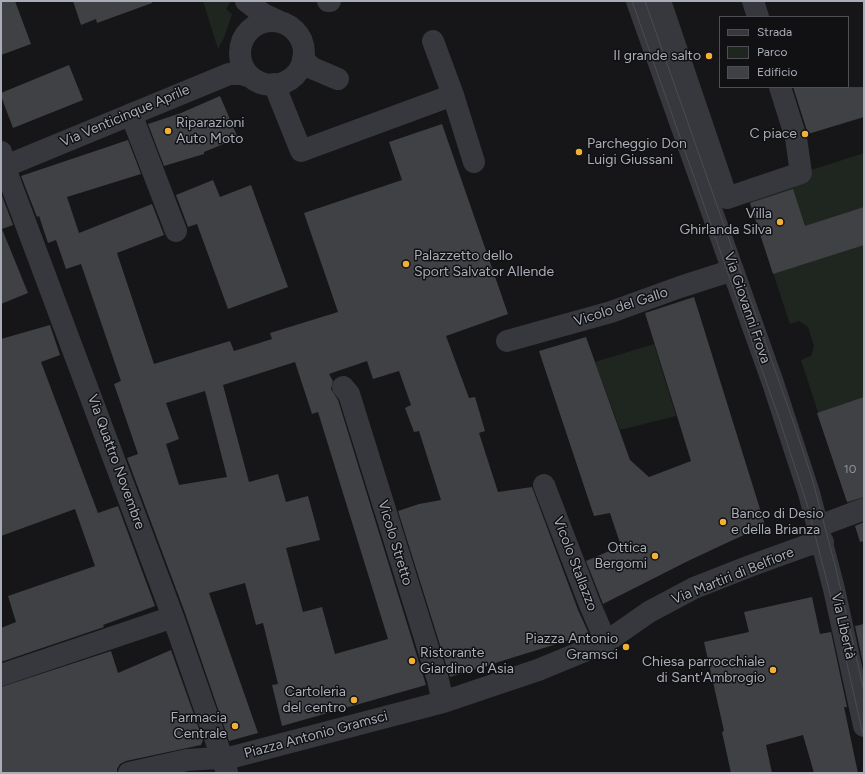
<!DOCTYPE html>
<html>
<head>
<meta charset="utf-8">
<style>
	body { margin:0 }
	#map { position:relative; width:865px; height:774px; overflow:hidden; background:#161618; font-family:Figtree,sans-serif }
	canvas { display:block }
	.frame { position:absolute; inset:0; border:2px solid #a8adb8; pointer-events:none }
	.legend { position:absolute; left:719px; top:16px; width:130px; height:72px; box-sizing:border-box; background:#111113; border:1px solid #4d4f55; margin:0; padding:5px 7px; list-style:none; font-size:12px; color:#a8adb8 }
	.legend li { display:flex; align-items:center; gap:8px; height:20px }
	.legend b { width:20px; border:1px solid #4d4f55 }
</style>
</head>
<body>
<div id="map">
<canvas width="865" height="774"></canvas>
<div class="frame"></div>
<ul class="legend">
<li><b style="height:5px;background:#37383d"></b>Strada</li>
<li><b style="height:11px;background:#1e261f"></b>Parco</li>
<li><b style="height:11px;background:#404145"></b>Edificio</li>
</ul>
</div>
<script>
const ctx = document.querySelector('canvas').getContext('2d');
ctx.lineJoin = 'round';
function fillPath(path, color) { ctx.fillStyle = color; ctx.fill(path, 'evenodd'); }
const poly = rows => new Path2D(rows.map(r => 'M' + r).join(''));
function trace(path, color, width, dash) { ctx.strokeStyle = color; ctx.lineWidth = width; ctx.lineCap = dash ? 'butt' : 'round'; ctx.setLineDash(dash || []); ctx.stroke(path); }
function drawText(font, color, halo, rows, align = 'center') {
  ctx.font = font + ' Figtree,sans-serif'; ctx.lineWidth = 3; ctx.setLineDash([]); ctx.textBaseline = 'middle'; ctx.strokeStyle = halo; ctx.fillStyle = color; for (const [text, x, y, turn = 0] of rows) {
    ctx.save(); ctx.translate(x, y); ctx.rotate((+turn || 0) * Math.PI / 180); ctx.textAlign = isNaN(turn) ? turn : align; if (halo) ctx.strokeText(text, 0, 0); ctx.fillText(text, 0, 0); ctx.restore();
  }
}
const green = poly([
	[203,1,231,1,226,9,232,14,224,38,218,49],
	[864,153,864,502,849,507,801,360,811,356,814,346,808,327,799,321,790,324,746,191],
	[654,344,676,416,620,430,595,362]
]);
const building = poly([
	[1,1,15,1,31,44,1,55],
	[73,1,152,1,152,3,97,23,96,19,81,25],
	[69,65,83,100,13,128,1,96,1,93],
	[793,87,864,87,864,117,808,134],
	[220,96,238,138,204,152,204,154,164,166,148,124,181,113],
	[442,124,508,314,446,336,469,398,475,397,485,431,479,433,498,492,532,487,578,610,589,634,450,677,398,511,419,504,441,500,419,431,414,432,405,408,411,405,399,371,373,379,367,361,329,374,333,381,331,389,338,400,426,685,282,726,272,685,278,684,263,623,256,625,245,583,209,593,258,733,229,741,185,613,127,458,138,454,114,384,121,381,81,264,66,269,56,240,48,243,39,216,37,217,21,176,128,140,141,174,67,197,79,233,152,204,164,235,117,253,154,364,230,341,234,351,272,339,270,333,338,312,304,213,402,180,389,142],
	[295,362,312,414,318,412,388,639,335,654,322,607,303,612,286,548,320,540,308,496,286,502,278,474,249,482,223,385],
	[205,391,227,477,179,485,166,444,179,439,166,403],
	[213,180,220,197,251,185,288,287,228,309,197,224,188,227,176,195],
	[793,189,805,226,864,207,864,245,773,274,750,203],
	[1,193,13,225,2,229,28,293,1,304],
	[694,297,765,525,688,561,603,604,586,561,621,546,610,513,594,516,539,351,586,337,630,460,649,477,691,461,645,313],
	[50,325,60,355,41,362,98,513,118,506,155,606,103,625,104,627,1,662,1,628,16,622,8,596,95,566,75,509,1,536,1,339],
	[864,397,864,497,847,502,817,413],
	[864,522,864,541,860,542,855,526],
	[812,597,820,634,831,632,847,707,844,707,858,773,814,773,803,735,766,745,772,773,731,773,722,732,724,731,704,642,749,632,744,612],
	[864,624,864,668,855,626],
	[171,650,203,740,201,745,126,761,120,764,117,769,117,773,1,773,1,687,111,651,118,673]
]);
const minor = poly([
	[246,1,263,14,280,22],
	[328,1,330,1],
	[637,1,773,383,809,493,834,589,864,726],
	[660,1,727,198,801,173,796,138,780,87],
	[753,1,758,17],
	'240 53a32 32 0 1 1 64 0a32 32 0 1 1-64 0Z',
	[433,41,453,95,474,162],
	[303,59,312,68,338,79],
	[274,84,301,151,453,95],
	[131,114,176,231],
	[1,152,9,179,173,617,227,772],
	[1,168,229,74,241,74,251,77],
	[507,341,611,312,680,287,733,270],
	[343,387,349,394,438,680,443,702],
	[544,485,590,605,606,642],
	[819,526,864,509],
	[1,675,173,617],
	[129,773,187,760,233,757,443,702,538,670,606,642,649,612,694,588,750,566,808,545,823,542]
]);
const tram = poly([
	[632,1,778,415,807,504,839,628,864,739],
	[645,1,792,418,812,478,836,569,864,691]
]);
const markers = [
	[709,56,4,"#f2b134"],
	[168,131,4,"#f2b134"],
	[805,134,4,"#f2b134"],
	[579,152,4,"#f2b134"],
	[780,222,4,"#f2b134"],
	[406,264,4,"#f2b134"],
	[723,522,4,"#f2b134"],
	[655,556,4,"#f2b134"],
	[626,647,4,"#f2b134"],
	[412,661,4,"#f2b134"],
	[773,670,4,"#f2b134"],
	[354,700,4,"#f2b134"],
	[235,726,4,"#f2b134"]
];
const numberNames = [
	["10",850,469]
];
const poiNames = [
	["Il grande salto",701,56],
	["Riparazioni",176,123,"left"],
	["Auto Moto",176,139,"left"],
	["C piace",797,134],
	["Parcheggio Don",587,144,"left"],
	["Luigi Giussani",587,160,"left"],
	["Villa",772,214],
	["Ghirlanda Silva",772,230],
	["Palazzetto dello",414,256,"left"],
	["Sport Salvator Allende",414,272,"left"],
	["Banco di Desio",731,514,"left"],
	["e della Brianza",731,530,"left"],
	["Ottica",647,548],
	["Bergomi",647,564],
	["Piazza Antonio",618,639],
	["Gramsci",618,655],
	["Ristorante",420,653,"left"],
	["Giardino d'Asia",420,669,"left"],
	["Chiesa parrocchiale",765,662],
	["di Sant'Ambrogio",765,678],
	["Cartoleria",346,692],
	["del centro",346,708],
	["Farmacia",227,718],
	["Centrale",227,734]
];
const streetNames = [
	["Via Venticinque Aprile",125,116,-23],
	["Vicolo del Gallo",621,307,-18],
	["Via Giovanni Frova",747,308,71],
	["Via Quattro Novembre",116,462,70],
	["Vicolo Stretto",395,543,73],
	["Vicolo Stallazzo",575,564,69],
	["Via Martiri di Belfiore",733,576,-22],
	["Via Libertà",843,626,77],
	["Piazza Antonio Gramsci",316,735,-15]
];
fillPath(green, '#1e261f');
fillPath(building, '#404145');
trace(minor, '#37383d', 22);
trace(tram, '#4a4c52', 1);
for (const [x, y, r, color] of markers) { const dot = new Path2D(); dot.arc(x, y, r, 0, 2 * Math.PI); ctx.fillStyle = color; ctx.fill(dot); trace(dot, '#111113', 1.5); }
drawText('12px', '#8e929b', null, numberNames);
drawText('14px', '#a8adb8', '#111113', poiNames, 'right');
drawText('14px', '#a8adb8', '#111113', streetNames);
</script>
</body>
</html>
